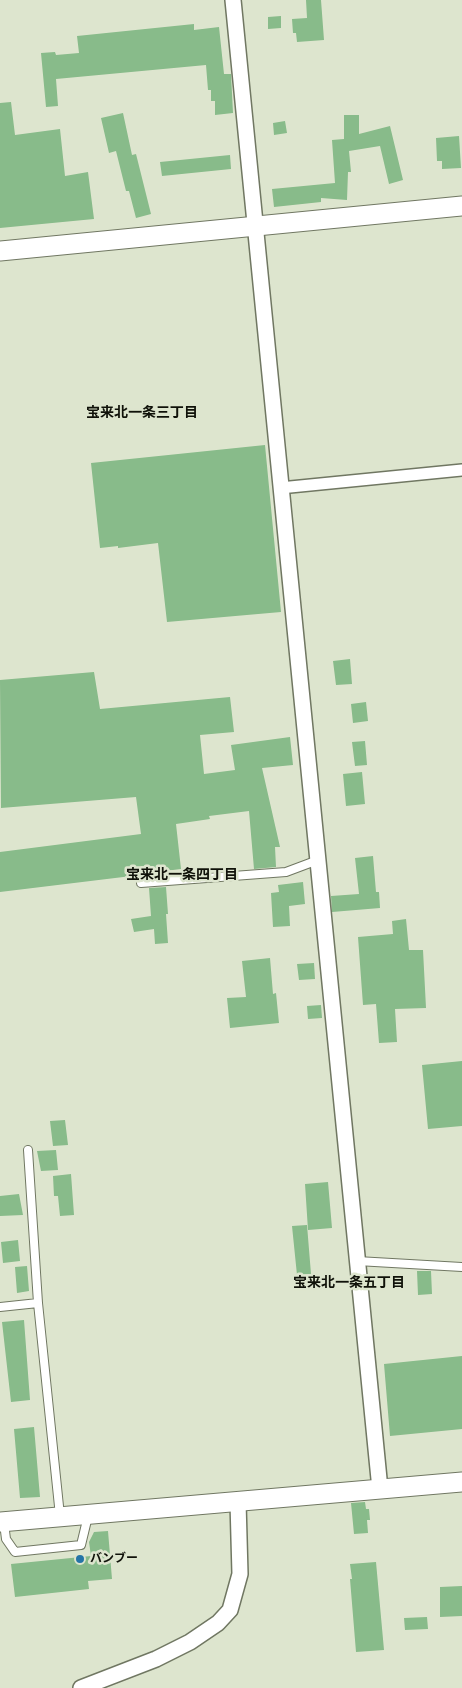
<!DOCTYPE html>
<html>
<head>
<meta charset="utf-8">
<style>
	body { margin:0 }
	canvas { display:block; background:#dde5ce }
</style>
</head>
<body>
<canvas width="462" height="1688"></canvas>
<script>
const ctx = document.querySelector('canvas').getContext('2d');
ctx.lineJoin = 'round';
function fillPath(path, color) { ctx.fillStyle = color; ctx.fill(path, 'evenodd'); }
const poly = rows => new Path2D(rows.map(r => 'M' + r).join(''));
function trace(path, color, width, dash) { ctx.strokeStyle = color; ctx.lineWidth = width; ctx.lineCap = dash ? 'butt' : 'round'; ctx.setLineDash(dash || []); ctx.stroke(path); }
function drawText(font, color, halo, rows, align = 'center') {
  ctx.font = font + ' "DejaVu Sans","Noto Sans JP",sans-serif'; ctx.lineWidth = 5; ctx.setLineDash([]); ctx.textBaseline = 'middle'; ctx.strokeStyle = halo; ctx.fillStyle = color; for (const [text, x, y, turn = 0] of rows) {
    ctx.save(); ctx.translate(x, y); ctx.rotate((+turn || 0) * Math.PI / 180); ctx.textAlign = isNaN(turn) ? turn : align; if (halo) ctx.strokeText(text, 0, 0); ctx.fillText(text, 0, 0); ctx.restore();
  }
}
const building = poly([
	[306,0,321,0,324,40,297,42,296,33,293,33,292,19,307,18],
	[281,16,281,28,268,29,268,17],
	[194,24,194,30,219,27,224,74,231,74,233,113,215,115,215,101,211,101,211,90,208,90,206,65,56,79,58,106,46,107,41,53,55,52,56,55,79,53,77,36],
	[11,102,15,135,60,129,65,176,88,172,94,219,0,228,0,103],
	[123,113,132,155,136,154,151,214,136,218,129,191,126,191,116,151,109,153,101,118],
	[344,115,359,115,359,134,390,126,403,180,389,184,380,146,349,151,351,172,348,172,347,200,321,198,321,202,274,207,272,189,335,183,332,140,344,139],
	[285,121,287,133,274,135,273,123],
	[459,136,461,168,442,169,442,161,437,161,436,138],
	[230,155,231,169,162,176,160,162],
	[265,445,281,612,167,622,158,543,118,548,118,546,100,548,91,463],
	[350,659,352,684,336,685,333,661],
	[94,672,100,709,230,697,234,732,200,735,204,774,235,770,231,745,290,737,293,765,262,768,280,847,275,847,276,867,254,869,249,811,209,816,210,819,176,824,181,869,165,871,166,875,149,877,148,874,0,892,0,852,141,834,136,797,1,808,0,680],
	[366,702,368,721,353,723,351,704],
	[365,741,367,765,355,766,352,742],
	[362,772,365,804,346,806,343,774],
	[373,856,376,892,379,892,380,908,332,912,331,896,359,894,355,858],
	[303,882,305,904,289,906,290,926,273,927,271,893,279,892,278,885],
	[166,887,168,914,166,914,168,943,155,944,154,929,134,932,131,919,151,916,149,888],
	[406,919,409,950,423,950,426,1008,395,1009,397,1042,379,1043,376,1004,363,1005,358,937,393,934,392,921],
	[270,958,273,994,276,993,279,1023,230,1028,227,998,246,997,242,961],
	[314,963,315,979,299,980,297,964],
	[321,1005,322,1018,308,1019,307,1006],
	[462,1061,462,1126,428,1129,422,1065],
	[65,1120,68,1145,53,1146,50,1121],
	[56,1150,58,1170,41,1171,37,1151],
	[71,1174,74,1215,60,1216,58,1196,54,1196,53,1176],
	[328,1182,332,1228,308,1230,305,1184],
	[19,1194,23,1215,0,1216,0,1196],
	[307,1225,311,1274,297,1275,292,1226],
	[18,1240,20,1261,3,1263,1,1242],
	[27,1266,29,1291,17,1293,15,1267],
	[417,1271,431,1271,432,1294,418,1295],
	[24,1320,30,1400,11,1402,2,1322],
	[462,1356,462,1429,390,1436,384,1364],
	[34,1427,40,1497,20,1498,14,1429],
	[365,1502,366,1509,369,1509,370,1520,367,1520,368,1533,354,1534,351,1503],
	[108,1531,112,1579,88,1581,89,1589,15,1597,11,1564,91,1556,89,1542,94,1532],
	[376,1562,384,1650,356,1652,350,1579,352,1579,350,1564],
	[462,1586,462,1616,440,1617,440,1587],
	[427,1617,428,1629,405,1630,404,1618]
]);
const service = poly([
	[141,883,286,872,318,860],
	[28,1150,38,1303],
	[357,1261,462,1267],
	[0,1307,38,1303,60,1516],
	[4,1523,6,1539,15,1552,81,1545,88,1516]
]);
const pedestrian = poly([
	[280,488,462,470]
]);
const minor = poly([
	[233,0,380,1489],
	[81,1688,156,1659,190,1642,218,1623,230,1610,240,1574,238,1502]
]);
const tertiary = poly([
	[0,251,462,206],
	[0,1522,462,1482]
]);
const markers = [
	[80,1559,5,"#2575a7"]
];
const poiNames = [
	["バンブー",90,1559]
];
const neighbourhoodNames = [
	["宝来北一条三丁目",142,413],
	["宝来北一条四丁目",182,875],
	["宝来北一条五丁目",349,1283]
];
fillPath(building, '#88bb8a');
trace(service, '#707762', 10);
trace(pedestrian, '#707762', 14);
trace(minor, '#707762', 18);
trace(tertiary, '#707762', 21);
trace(service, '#fff', 8);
trace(pedestrian, '#fff', 11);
trace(minor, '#fff', 15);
trace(tertiary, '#fff', 19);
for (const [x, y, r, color] of markers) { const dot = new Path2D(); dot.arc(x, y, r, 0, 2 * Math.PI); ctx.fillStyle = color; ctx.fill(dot); trace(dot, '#dde5ce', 2); }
drawText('bold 12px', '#0f1109', '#dde5ce', poiNames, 'left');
drawText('bold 14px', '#0f1109', '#dde5ce', neighbourhoodNames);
</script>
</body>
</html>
